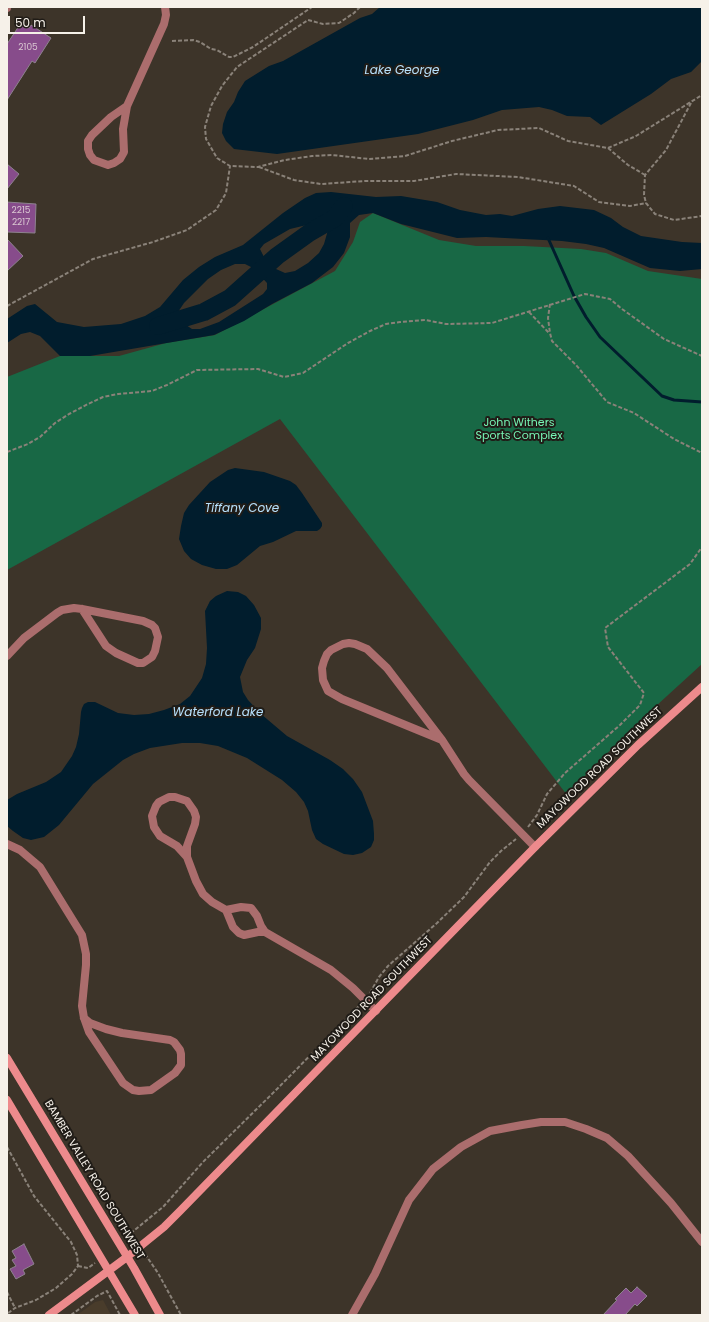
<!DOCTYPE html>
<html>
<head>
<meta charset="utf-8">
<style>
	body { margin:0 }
	#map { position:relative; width:709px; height:1322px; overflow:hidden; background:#3d3429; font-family:Poppins,sans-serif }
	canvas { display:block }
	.frame { position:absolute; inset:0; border:8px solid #f6f1e9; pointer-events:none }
	.scale { position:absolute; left:8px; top:16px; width:77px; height:18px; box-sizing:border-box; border:2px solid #f6f1e9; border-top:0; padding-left:5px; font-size:12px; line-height:14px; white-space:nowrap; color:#f6f1e9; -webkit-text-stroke:3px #201c17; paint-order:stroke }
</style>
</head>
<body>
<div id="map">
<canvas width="709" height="1322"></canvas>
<div class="frame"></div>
<div class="scale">50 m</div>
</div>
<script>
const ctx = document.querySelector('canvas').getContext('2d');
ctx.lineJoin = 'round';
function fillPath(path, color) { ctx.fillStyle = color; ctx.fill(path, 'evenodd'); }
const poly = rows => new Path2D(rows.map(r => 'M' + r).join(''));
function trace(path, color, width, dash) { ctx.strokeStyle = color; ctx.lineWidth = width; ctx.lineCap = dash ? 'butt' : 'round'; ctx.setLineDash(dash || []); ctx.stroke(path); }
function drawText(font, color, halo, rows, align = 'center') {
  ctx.font = font + ' Poppins,sans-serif'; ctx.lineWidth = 4; ctx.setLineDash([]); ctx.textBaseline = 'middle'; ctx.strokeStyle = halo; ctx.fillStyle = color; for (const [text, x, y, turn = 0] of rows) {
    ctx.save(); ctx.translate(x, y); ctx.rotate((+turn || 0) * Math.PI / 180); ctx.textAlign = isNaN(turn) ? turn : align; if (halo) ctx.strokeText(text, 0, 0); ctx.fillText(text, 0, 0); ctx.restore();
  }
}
const built = poly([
	[103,1300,111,1315,77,1315,95,1302]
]);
const green = poly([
	[373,213,439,240,476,246,524,246,581,249,606,253,648,271,702,279,702,664,656,706,594,766,567,795,280,419,7,570,7,377,60,356,119,356,166,343,215,335,335,271,353,242,360,222]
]);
const water = poly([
	[380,7,702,7,702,61,691,72,671,79,651,94,601,125,590,117,567,116,552,110,539,107,502,110,473,120,418,134,277,154,234,149,226,141,222,133,223,124,227,112,234,102,238,92,245,81,269,66,283,61,360,18,372,14],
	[331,192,376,197,401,196,437,202,460,210,486,215,500,214,512,216,538,209,560,206,594,210,611,218,623,227,641,236,682,242,702,243,702,269,680,271,650,268,604,248,586,244,562,241,486,237,457,238,401,224,373,213,359,215,350,223,350,237,344,253,333,267,312,283,272,304,244,321,214,335,90,356,60,356,40,336,30,332,21,334,7,343,7,319,27,306,35,304,57,322,84,327,121,324,145,316,160,307,183,280,199,267,215,257,243,245,283,213,305,198,316,193],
	[315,223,330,223,324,244,319,253,308,263,295,271,285,273,276,269,266,261,260,249,264,244,290,229],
	[235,264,245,264,253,268,267,283,267,289,263,294,219,322,200,329,192,329,183,323,179,316,178,312,184,303,208,279,221,270],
	[235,468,264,472,290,481,296,485,302,493,322,523,322,526,320,529,317,531,296,531,273,542,260,546,237,565,227,569,216,569,202,565,191,559,184,551,179,539,181,526,184,513,189,505,210,482,228,470],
	[227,591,238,592,246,596,254,605,261,618,261,629,255,648,247,660,240,677,243,692,248,700,261,714,287,736,330,760,343,769,353,779,362,792,373,821,374,834,374,840,371,847,362,853,353,855,344,854,323,844,316,839,312,830,308,811,304,802,296,792,282,780,247,758,218,746,200,743,182,743,150,748,134,754,123,760,93,784,59,825,44,837,31,840,23,838,13,831,7,826,7,800,17,794,46,782,61,772,72,756,76,747,79,734,81,712,82,708,84,704,88,702,95,702,118,713,134,715,149,714,164,710,180,704,190,696,202,678,206,664,207,648,205,611,210,601,216,596]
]);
const stream = poly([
	[548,238,574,296,586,317,600,337,662,396,674,400,702,402]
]);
const river = poly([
	[158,326,204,312,230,298,277,256,309,233,335,218,344,206]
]);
const building = poly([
	[21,23,29,28,31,25,51,38,35,63,32,61,7,100,7,44,21,23],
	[7,164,19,174,7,189,7,164],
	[7,202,36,204,35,233,7,232,7,202],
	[7,239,23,256,7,271,7,239],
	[24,1244,34,1264,23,1270,25,1274,16,1279,10,1269,16,1266,12,1260,16,1258,12,1251,24,1244],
	[637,1287,647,1296,637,1306,635,1304,625,1315,603,1315,617,1300,615,1299,626,1288,631,1293,637,1287]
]);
const path = poly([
	[360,7,354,13,339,23,323,24,308,20,237,67,222,86,211,106,205,127,206,139,217,158,230,166,258,167,285,160,312,156,332,155,369,159,405,156,452,141,498,130,539,128,568,141,608,148,628,165,645,175],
	[172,41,193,40,200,42,211,49,217,50,229,57,233,57,253,47,312,7],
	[691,103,666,150,645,175,644,195,646,203,655,214,674,220,702,216],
	[608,148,636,136,702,95],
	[259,167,294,180,321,184,365,181,414,181,456,174,518,177,574,186,599,202,630,206,646,203],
	[550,304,548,318,550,333,552,341,576,365,607,402,634,413,674,439,702,453],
	[7,306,93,259,153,242,187,230,216,210,226,193,230,166],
	[529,312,549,333],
	[7,452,28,444,40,437,55,423,69,414,88,404,103,397,118,394,152,391,167,385,197,370,258,369,284,377,303,373,348,343,370,331,386,324,400,322,425,320,446,324,492,323,585,294,610,299,622,309,664,339,702,356],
	[528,827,537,815,547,794,565,773,620,725,640,705,644,693,608,647,605,628,690,564,702,547],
	[370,993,379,977,388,966,437,923,464,897,490,862,501,851,516,839],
	[7,1147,34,1196,71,1242,77,1255,78,1266,72,1274,56,1288,36,1300,15,1308,7,1314],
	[130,1234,135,1241],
	[126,1237,163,1207,203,1162,277,1089,360,1005],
	[145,1254,158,1273,181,1315],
	[78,1266,88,1268,95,1263],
	[7,1292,15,1308],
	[71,1315,97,1296,107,1291,120,1315]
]);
const street = poly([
	[7,8,7,7],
	[127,106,111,117,92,135,88,141,88,149,90,155,94,160,108,165,114,163,120,159,124,152,123,129,127,106,164,24,166,15,165,7],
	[349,643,355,644,367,649,387,668,442,740,342,699,328,691,323,680,322,668,324,661,327,654,331,650,343,644,349,643],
	[7,656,24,638,57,613,62,610,74,608,82,609,143,621,152,625,155,628,158,637,155,651,152,657,143,663,138,663,116,653,106,646,82,609],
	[442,740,464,774,469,780,535,847],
	[7,844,20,850,40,867,82,935,86,954,86,965,82,1006,84,1018,89,1032,123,1083,133,1090,139,1091,151,1090,175,1073,181,1065,181,1054,180,1050,174,1042,170,1040,122,1033,106,1029,90,1023,84,1018],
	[187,857,177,846,160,836,154,827,152,816,156,806,159,802,169,797,175,797,187,801,194,811,196,817,195,824,187,846,187,857,196,881,203,894,212,902,226,910,241,907,251,908,257,916,261,926,265,932,331,970,353,988,376,1011],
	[226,910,233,927,239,933,244,935,258,932,265,932],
	[352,1315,375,1274,409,1200,433,1169,461,1147,490,1131,522,1125,541,1122,565,1122,586,1129,607,1138,628,1156,671,1203,702,1242]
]);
const secondary = poly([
	[7,1058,134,1268,160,1315],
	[7,1100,135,1315],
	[49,1315,127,1257,164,1227,180,1211,535,847,638,745,702,687]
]);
const numberNames = [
	["2105",28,48],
	["2215",21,211],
	["2217",21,223]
];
const parkNames = [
	["John Withers",519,423],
	["Sports Complex",519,436]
];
const streetNames = [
	["MAYOWOOD ROAD SOUTHWEST",600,768,-44],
	["MAYOWOOD ROAD SOUTHWEST",372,999,-46],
	["BAMBER VALLEY ROAD SOUTHWEST",94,1180,59]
];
const waterNames = [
	["Lake George",402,71],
	["Tiffany Cove",242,509],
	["Waterford Lake",218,713]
];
fillPath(built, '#493c2b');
fillPath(green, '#186845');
fillPath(water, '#011d2d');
trace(stream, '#011d2d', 3);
trace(river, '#011d2d', 18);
fillPath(building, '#874c8b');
trace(building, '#8e838f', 1);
trace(path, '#8a8279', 2, [4, 2]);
trace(street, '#ab6d6d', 8);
trace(secondary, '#ed8a8c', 8);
drawText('9px', '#dac8d2', null, numberNames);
drawText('11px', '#77f7b6', '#201c17', parkNames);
drawText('11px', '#f6f1e9', '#201c17', streetNames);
drawText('italic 12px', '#b6e0fc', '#201c17', waterNames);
</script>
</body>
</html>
